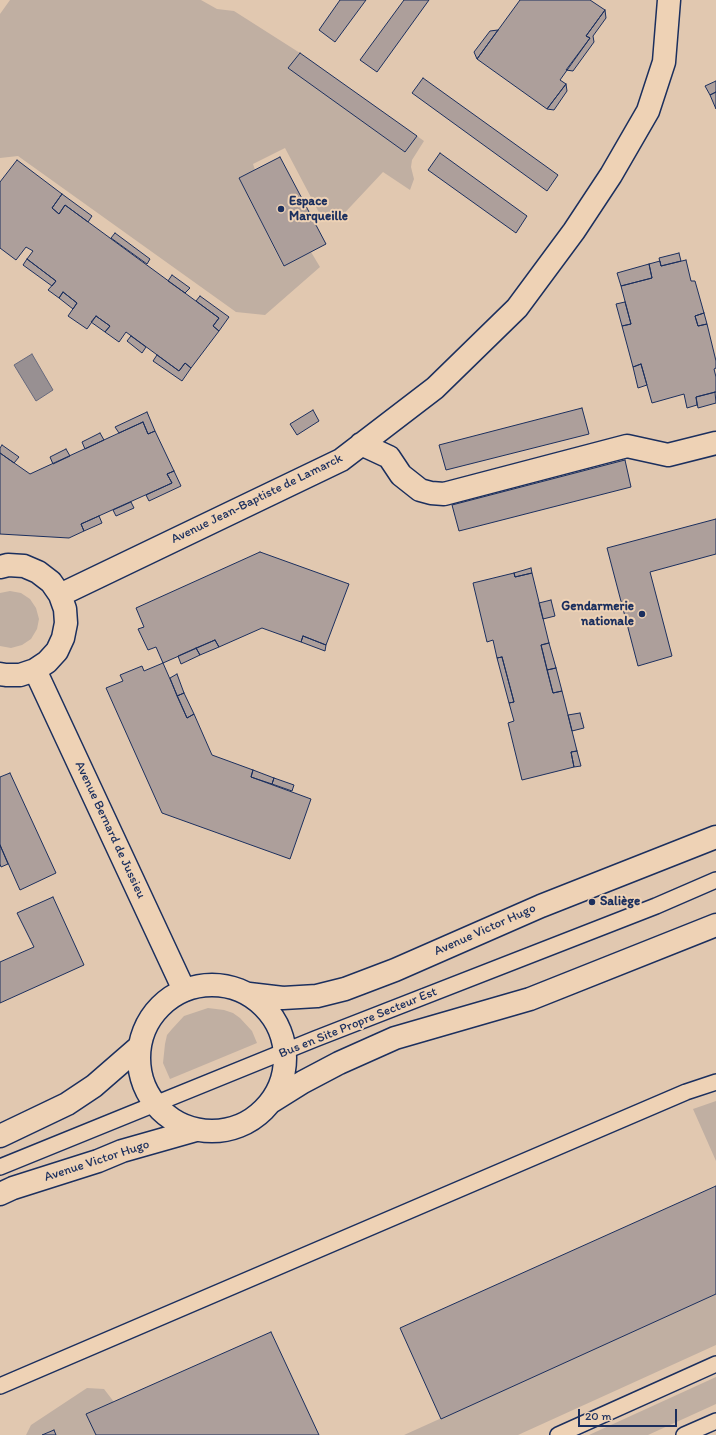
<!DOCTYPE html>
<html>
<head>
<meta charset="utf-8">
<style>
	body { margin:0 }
	#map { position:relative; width:716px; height:1435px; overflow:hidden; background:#e1c8b0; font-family:Itim,sans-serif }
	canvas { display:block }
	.scale { position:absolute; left:578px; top:1409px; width:99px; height:18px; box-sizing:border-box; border:2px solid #1b2f5e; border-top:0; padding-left:5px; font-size:12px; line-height:14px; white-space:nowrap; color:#1b2f5e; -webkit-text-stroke:3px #eed2b5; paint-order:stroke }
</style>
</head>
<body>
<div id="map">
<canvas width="716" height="1435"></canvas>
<div class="scale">20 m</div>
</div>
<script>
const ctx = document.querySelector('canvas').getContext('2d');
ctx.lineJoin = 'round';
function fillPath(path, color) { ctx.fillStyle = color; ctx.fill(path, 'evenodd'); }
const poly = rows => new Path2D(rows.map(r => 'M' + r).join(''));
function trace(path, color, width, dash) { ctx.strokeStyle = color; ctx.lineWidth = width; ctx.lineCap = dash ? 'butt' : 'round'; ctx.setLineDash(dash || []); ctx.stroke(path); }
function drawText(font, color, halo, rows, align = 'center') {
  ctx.font = font + ' Itim,sans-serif'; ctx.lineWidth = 4; ctx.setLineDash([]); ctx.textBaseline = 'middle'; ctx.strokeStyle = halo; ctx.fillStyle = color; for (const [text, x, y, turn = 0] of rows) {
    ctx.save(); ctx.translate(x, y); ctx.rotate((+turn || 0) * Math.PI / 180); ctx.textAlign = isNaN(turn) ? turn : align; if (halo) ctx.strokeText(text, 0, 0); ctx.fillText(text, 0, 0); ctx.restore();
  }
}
const green = poly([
	[10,0,201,0,217,9,234,11,300,53,289,68,405,152,417,136,424,141,412,160,411,167,414,179,410,190,383,172,337,221,324,222,285,148,253,164,255,170,239,178,283,266,311,252,320,267,265,315,236,312,18,156,0,158,0,14],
	[10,591,21,593,30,599,36,608,39,619,37,629,31,639,22,645,11,648,0,646,0,593],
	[208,1008,224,1010,233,1013,240,1018,252,1031,257,1043,170,1079,163,1063,165,1044,167,1035,172,1029,184,1016],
	[716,1101,716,1161,693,1109],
	[716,1294,716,1345,518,1435,404,1435],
	[716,1377,716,1404,648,1435,589,1435],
	[87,1388,104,1389,114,1402,86,1414,96,1435,56,1435,54,1430,42,1435,26,1435,31,1425]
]);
const water = poly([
	[32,354,53,390,36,401,14,365,32,354]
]);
const building = poly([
	[340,0,366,0,335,42,319,30,340,0],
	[404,0,429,0,377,72,360,60,404,0],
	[520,0,590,0,605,10,586,36,590,38,560,80,566,84,547,109,477,59,520,0],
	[605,10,606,18,593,36,594,42,573,71,566,70,590,38,586,36,605,10],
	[498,30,477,59,474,52,490,31,498,30],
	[300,53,417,136,405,152,288,68,300,53],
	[423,78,558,175,547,191,412,93,423,78],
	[716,81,716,92,710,95,705,86,716,81],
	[566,84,567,91,554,110,547,109,566,84],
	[716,92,716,109,710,95,716,92],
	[440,153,527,216,516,233,428,170,440,153],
	[280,157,326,244,284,266,239,178,280,157],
	[17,160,62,194,52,208,59,214,65,205,219,318,213,326,219,331,191,368,185,363,179,371,126,332,119,342,105,332,110,326,96,316,87,329,68,316,77,303,63,292,59,298,48,290,56,281,27,259,33,251,26,247,16,260,0,248,0,182,17,160],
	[62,194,92,216,88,222,65,205,59,214,52,208,62,194],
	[115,233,150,259,147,264,111,238,115,233],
	[679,253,681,261,661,266,659,258,679,253],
	[27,259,56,281,52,286,23,265,27,259],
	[686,260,691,281,695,281,704,313,695,316,698,326,707,324,716,361,716,368,714,369,716,377,716,392,696,397,697,405,687,408,684,394,652,403,641,364,633,367,622,326,631,324,621,286,652,278,649,264,660,261,661,266,686,260],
	[649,264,652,278,621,286,617,273,649,264],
	[172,275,190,288,185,293,168,281,172,275],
	[63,292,77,303,73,309,59,298,63,292],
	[200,296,229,317,219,331,213,326,219,318,196,301,200,296],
	[625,302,631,324,622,326,616,304,625,302],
	[704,313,707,324,698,326,695,316,704,313],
	[96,316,110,326,105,332,91,322,96,316],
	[131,336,146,347,142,353,127,341,131,336],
	[157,355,179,371,185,363,191,368,182,381,153,361,157,355],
	[641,364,647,385,638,388,633,367,641,364],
	[715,392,716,403,698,408,696,397,715,392],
	[582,408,589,434,446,470,439,445,582,408],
	[313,410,319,421,297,435,290,424,313,410],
	[147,412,155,431,148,434,143,422,119,433,115,427,147,412],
	[143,422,148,434,155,431,174,471,167,474,172,483,81,524,84,531,69,538,0,534,0,453,30,474,143,422],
	[100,433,104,440,85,449,82,442,100,433],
	[2,445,19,457,14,463,0,453,0,448,2,445],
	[66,449,70,456,53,464,50,457,66,449],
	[625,460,631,487,459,531,452,505,625,460],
	[174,471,181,486,149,501,146,495,172,483,167,474,174,471],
	[131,502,134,508,116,516,113,510,131,502],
	[99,516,102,523,84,531,81,524,99,516],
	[716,519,716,554,650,572,672,656,638,666,607,548,716,519],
	[260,552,349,584,326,645,303,636,301,642,262,628,219,647,215,640,163,663,156,647,148,650,138,629,144,627,136,608,260,552],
	[531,568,532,573,515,577,514,573,531,568],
	[514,573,515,577,532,573,549,643,541,645,553,693,562,691,577,751,571,752,574,767,522,780,508,723,514,721,509,703,514,702,502,657,497,658,493,640,487,642,473,583,514,573],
	[551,600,555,616,543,619,539,603,551,600],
	[303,636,326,645,325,651,301,642,303,636],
	[215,640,219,647,200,655,196,648,215,640],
	[549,643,556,668,547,670,541,645,549,643],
	[196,648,200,655,181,664,178,656,196,648],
	[502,657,514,702,509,703,497,658,502,657],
	[163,663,187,718,194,714,212,755,253,770,251,777,311,799,290,859,162,813,106,688,123,681,120,675,142,666,144,671,163,663],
	[556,668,562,691,553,693,547,670,556,668],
	[177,674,184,693,177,696,170,678,177,674],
	[184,693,194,714,187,718,177,696,184,693],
	[580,713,584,728,572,731,568,715,580,713],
	[577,751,581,766,574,767,571,752,577,751],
	[253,770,274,778,272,784,251,777,253,770],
	[10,773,56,873,20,890,0,845,0,777,10,773],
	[274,778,294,785,292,791,272,784,274,778],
	[0,845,8,864,1,867,0,864,0,845],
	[53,897,84,965,0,1003,0,962,34,947,17,913,53,897],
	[716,1186,716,1294,441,1419,400,1328,716,1186],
	[271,1332,319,1435,96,1435,86,1414,271,1332],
	[54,1430,56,1435,42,1435,54,1430]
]);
const lane = poly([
	[0,1167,315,1039,656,906,716,880],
	[0,1386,686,1092,716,1082],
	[558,1435,716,1364],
	[684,1435,716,1421]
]);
const street = poly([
	[361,444,389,457,401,475,420,490,431,493,444,494,627,446,668,455,716,443],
	[0,567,8,565,24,566,38,572,51,582,60,595,65,609,66,623,63,638,57,651,47,662,35,670,20,675,6,675,0,674],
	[60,595,341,460,435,388,517,308,574,231,611,175,648,111,664,62,669,0],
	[35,670,184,990]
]);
const secondary = poly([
	'139 1058a73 73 0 1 1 146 0a73 73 0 1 1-146 0Z',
	[249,994,283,998,317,996,345,989,395,970,541,906,716,837],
	[271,1102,303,1082,339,1063,395,1038,530,999,716,925],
	[0,1136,67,1104,94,1086,140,1046],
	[0,1194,13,1188,98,1161,122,1151,196,1130]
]);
const markers = [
	[281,209,4,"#1b2f5e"],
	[642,614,4,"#1b2f5e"],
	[592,902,4,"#1b2f5e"]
];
const poiNames = [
	["Espace",289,202],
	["Marqueille",289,217],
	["Gendarmerie",634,607,"right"],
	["nationale",634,622,"right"],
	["Saliège",600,902]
];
const streetNames = [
	["Avenue Jean-Baptiste de Lamarck",257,499,-26],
	["Avenue Bernard de Jussieu",110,830,65],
	["Avenue Victor Hugo",485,930,-24],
	["Bus en Site Propre Secteur Est",358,1023,-22],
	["Avenue Victor Hugo",97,1161,-18]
];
fillPath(green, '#c0afa2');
fillPath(water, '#989092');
trace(water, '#66697d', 1);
fillPath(building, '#ad9f9b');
trace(building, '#1b2f5e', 1);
trace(lane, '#1b2f5e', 18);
trace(street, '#1b2f5e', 25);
trace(secondary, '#1b2f5e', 25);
trace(lane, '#eed2b5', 15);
trace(street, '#eed2b5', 22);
trace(secondary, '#eed2b5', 22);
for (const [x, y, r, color] of markers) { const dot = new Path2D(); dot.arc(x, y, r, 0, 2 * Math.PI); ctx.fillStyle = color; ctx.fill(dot); trace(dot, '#eed2b5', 1.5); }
drawText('bold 13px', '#1b2f5e', '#eed2b5', poiNames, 'left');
drawText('13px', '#1b2f5e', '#eed2b5', streetNames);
</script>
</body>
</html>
